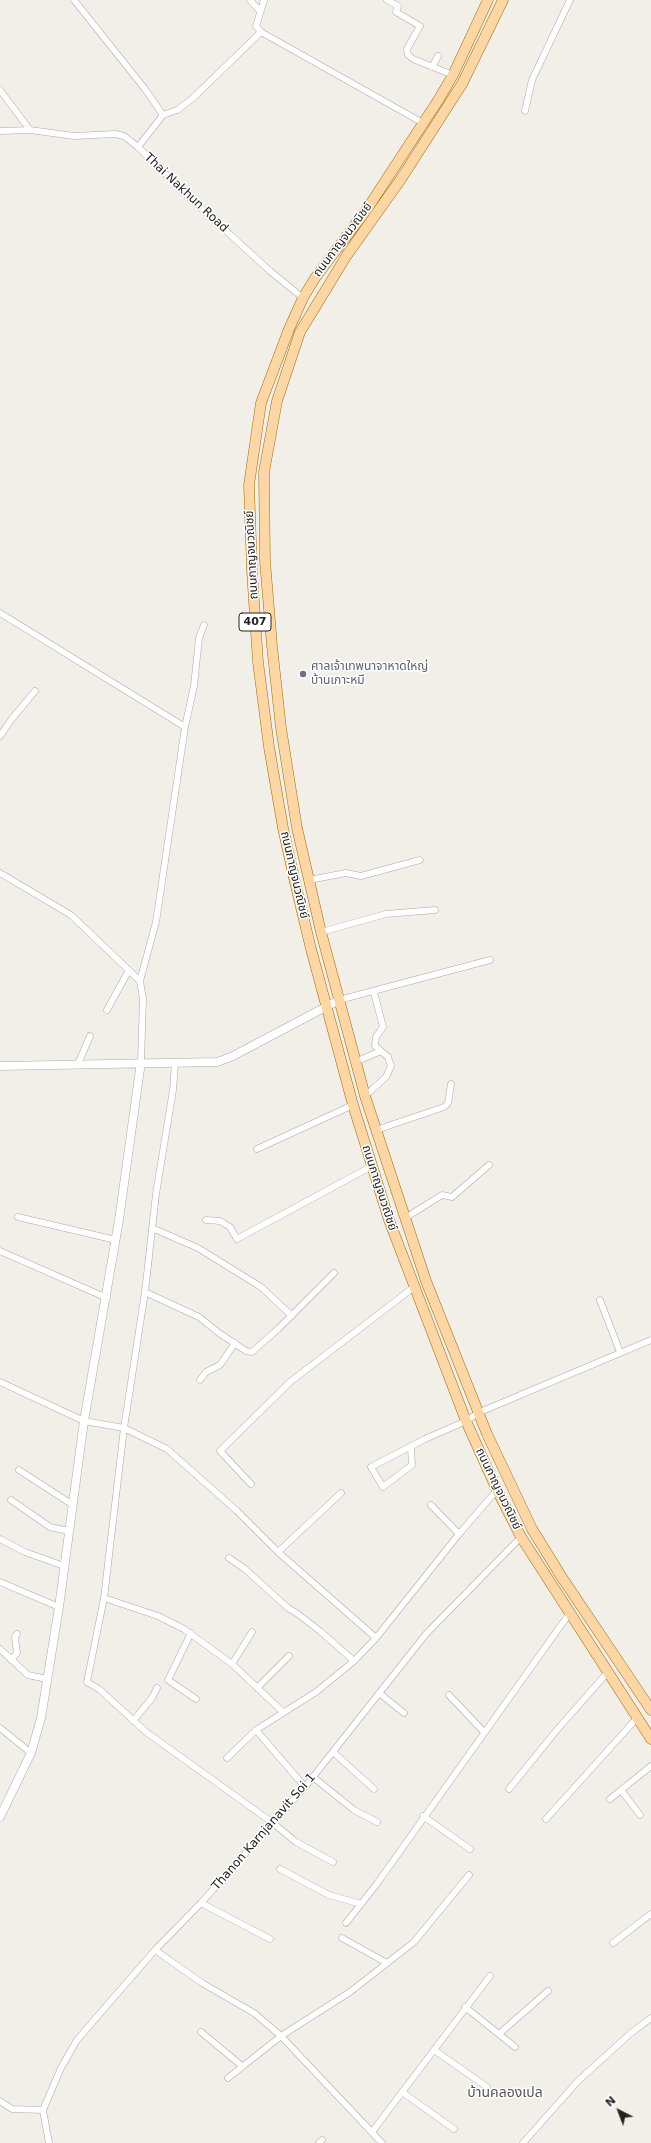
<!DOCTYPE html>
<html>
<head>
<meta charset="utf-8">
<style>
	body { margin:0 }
	#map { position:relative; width:651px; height:2143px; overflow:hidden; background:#f2efe9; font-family:"DejaVu Sans",sans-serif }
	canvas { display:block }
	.north { position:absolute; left:599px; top:2091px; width:40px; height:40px; -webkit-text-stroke:3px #fff; paint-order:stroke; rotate:318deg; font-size:11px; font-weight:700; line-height:16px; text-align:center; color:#222 }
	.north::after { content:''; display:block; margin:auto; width:14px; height:18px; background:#222; clip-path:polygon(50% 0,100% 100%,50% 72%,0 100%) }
</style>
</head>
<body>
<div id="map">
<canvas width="651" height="2143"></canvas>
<div class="north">N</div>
</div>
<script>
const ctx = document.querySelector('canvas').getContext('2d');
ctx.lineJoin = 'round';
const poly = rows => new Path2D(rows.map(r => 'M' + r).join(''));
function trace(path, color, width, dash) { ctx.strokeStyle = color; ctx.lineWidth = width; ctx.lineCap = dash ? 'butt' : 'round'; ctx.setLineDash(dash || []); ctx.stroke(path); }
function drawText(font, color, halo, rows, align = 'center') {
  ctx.font = font + ' "DejaVu Sans","Noto Sans Thai",sans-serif'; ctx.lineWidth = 3; ctx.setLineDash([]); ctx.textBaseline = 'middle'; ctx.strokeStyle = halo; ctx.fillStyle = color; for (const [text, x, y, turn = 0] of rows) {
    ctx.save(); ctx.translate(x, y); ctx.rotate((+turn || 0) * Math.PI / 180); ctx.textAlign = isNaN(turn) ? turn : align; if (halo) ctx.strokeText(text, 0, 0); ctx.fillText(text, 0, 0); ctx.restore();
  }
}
const minor = poly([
	[74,0,145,89,163,115,138,147,190,198,270,271,303,298],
	[250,0,260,11],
	[387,0,398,6,396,12,420,26,407,49,408,55,413,59,453,75],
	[261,32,423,123],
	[432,67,438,56],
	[0,90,30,130],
	[525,111,532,80,570,0],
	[163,115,177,110,192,99,261,32,256,26,264,0],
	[0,131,30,130,74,136,115,134,124,136,138,147],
	[0,613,185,727],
	[0,736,11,720,35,691],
	[0,873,71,915,140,981,143,999,141,1062],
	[309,880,346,873,361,876,420,860],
	[321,932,386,914,435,910],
	[140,981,156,922,185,727,194,686,199,638,204,625],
	[339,1000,490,960],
	[107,1010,129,970],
	[355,1062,381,1051],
	[175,1063,173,1090,156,1194,145,1292,124,1428,104,1598,87,1682,99,1689,146,1732,273,1823,296,1842,333,1862],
	[78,1064,90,1036],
	[365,1096,386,1077,391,1066,388,1057,375,1046,376,1037,383,1027,374,992],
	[376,1130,444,1107,448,1103,451,1084],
	[257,1149,353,1105],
	[18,1217,116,1240],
	[405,1218,442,1195,452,1197,489,1165],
	[206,1220,220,1221,230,1227,237,1239,372,1166],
	[152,1228,198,1248,261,1287,292,1316],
	[0,1251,107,1298],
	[145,1292,199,1317,219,1333,246,1351,252,1352,278,1329,334,1273],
	[600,1300,620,1352],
	[200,1380,206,1372,220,1365,235,1343],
	[0,1382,84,1421,124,1428,167,1449,237,1511,278,1552,376,1638],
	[411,1448,412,1465,383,1487,371,1467,425,1439,466,1421,480,1412,651,1340],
	[19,1470,73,1505],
	[251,1484,220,1451,290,1382,414,1287],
	[11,1500,50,1527,69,1531],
	[431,1505,459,1534],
	[0,1539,25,1552,64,1566],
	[278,1552,341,1493],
	[229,1558,245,1569,288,1608,298,1614,320,1631,354,1661],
	[0,1582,59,1607],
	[104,1598,158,1616,184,1629,232,1664,283,1712],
	[191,1633,168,1680,196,1699],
	[0,1649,28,1675,47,1679],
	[11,1660,17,1653,15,1637,17,1634],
	[232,1664,252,1632],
	[257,1688,289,1656],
	[379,1693,404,1713],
	[449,1695,483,1731],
	[133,1721,152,1698,157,1688],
	[0,1728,31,1753],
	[333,1752,374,1789],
	[227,1758,256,1730],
	[313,1777,354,1810,377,1822],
	[305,1787,256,1730,316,1692,354,1661,376,1638,459,1534,497,1490],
	[509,1789,556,1731,607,1673],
	[621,1790,640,1815],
	[610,1799,651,1766],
	[423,1816,470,1849],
	[546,1819,637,1718],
	[280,1869,329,1895,361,1904],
	[201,1903,270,1939],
	[346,1923,376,1885,569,1614],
	[342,1938,387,1963],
	[613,1943,651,1914],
	[155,1950,202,1983,254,2013,281,2036,382,2143],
	[465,2007,515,2047],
	[201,2032,242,2066],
	[499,2034,548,1991],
	[434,2050,487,2087],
	[228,2078,281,2036,350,1992,414,1942,469,1875],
	[402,2092,454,2129],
	[0,2101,12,2109,43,2110],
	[372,2132,490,1976],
	[49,2143,43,2110,61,2068,77,2040,155,1950,201,1903,305,1787,426,1634,521,1537],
	[319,2143,322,2140],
	[523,2143,578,2081,631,2033,651,2018]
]);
const tertiary = poly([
	[0,1066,217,1062,231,1057,339,1000],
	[0,1817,31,1753,41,1718,59,1607,84,1421,119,1220,141,1062]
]);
const primary = poly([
	[488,0,453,75,439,99,367,209,315,278,303,298,289,329,261,403,249,485,252,571,258,662,269,747,283,828,294,878,311,949,353,1105,389,1220,466,1421,497,1490,521,1537,651,1739],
	[503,0,462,84,401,179,347,255,300,332,277,401,264,472,265,561,272,646,281,728,297,828,321,932,365,1096,426,1281,487,1434,532,1529,561,1576,651,1710]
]);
const markers = [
	[303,674,4,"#6b7280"]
];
const shields = [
	[255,622,32]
];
const shieldNames = [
	["407",255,622]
];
const streetNames = [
	["Thai Nakhun Road",186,193,43],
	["ถนนกาญจนวณิชย์",343,240,-53],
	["ถนนกาญจนวณิชย์",252,555,-93],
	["ถนนกาญจนวณิชย์",294,875,77],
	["ถนนกาญจนวณิชย์",379,1188,72],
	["ถนนกาญจนวณิชย์",498,1489,64],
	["Thanon Karnjanavit Soi 1",264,1832,-49]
];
const worshipNames = [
	["ศาลเจ้าเทพนาจาหาดใหญ่",311,667],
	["บ้านเกาะหมี",311,681]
];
const quarterNames = [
	["บ้านคลองเปล",505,2093]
];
trace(minor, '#a9a9a9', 7);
trace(tertiary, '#a9a9a9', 9);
trace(primary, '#a06b00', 11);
trace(minor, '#fff', 6);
trace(tertiary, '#fff', 8);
trace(primary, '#fcd6a4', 10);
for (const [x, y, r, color] of markers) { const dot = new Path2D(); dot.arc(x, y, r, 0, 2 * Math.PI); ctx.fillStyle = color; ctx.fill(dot); trace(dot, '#fff', 1.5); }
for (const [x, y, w] of shields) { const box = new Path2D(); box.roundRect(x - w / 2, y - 9, w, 18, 3); ctx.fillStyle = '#fff'; ctx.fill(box); trace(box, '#222', 1); }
drawText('bold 11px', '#222', null, shieldNames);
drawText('12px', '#222', '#fff', streetNames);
drawText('12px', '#5b616d', '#fff', worshipNames, 'left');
drawText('14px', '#555', '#fff', quarterNames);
</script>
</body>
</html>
